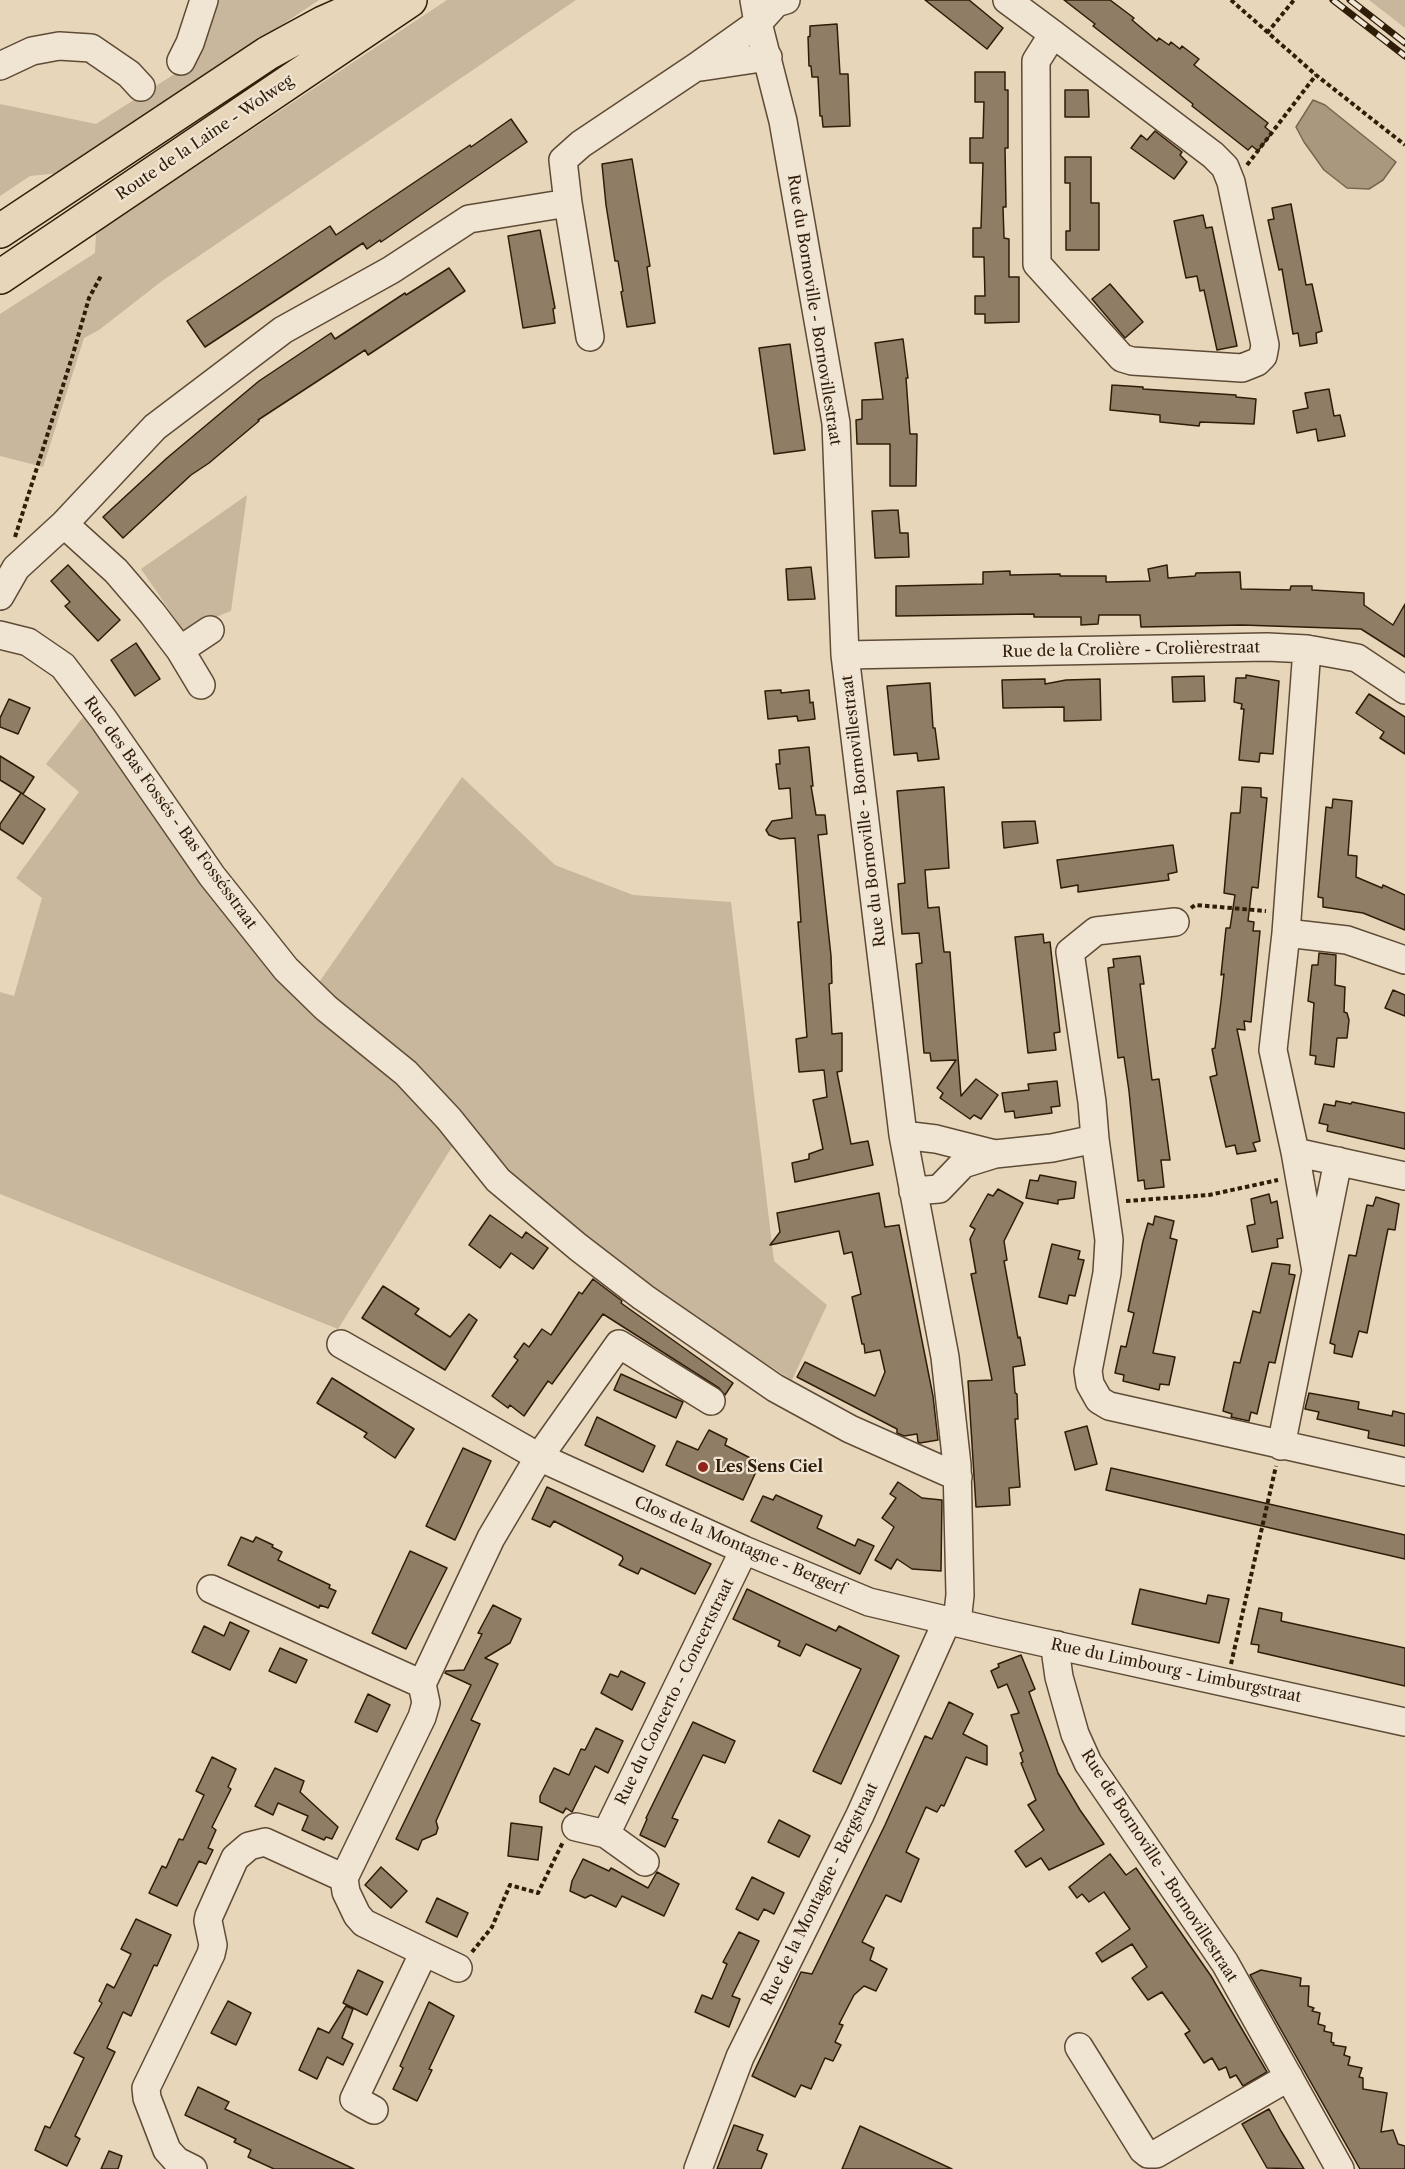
<!DOCTYPE html>
<html>
<head>
<meta charset="utf-8">
<style>
	body { margin:0 }
	canvas { display:block; background:#e8d6bb }
</style>
</head>
<body>
<canvas width="1405" height="2169"></canvas>
<script>
const ctx = document.querySelector('canvas').getContext('2d');
ctx.lineJoin = 'round';
function fillPath(path, color) { ctx.fillStyle = color; ctx.fill(path, 'evenodd'); }
const poly = rows => new Path2D(rows.map(r => 'M' + r).join(''));
function trace(path, color, width, dash) { ctx.strokeStyle = color; ctx.lineWidth = width; ctx.lineCap = dash ? 'butt' : 'round'; ctx.setLineDash(dash || []); ctx.stroke(path); }
function drawText(font, color, halo, rows, align = 'center') {
  ctx.font = font + ' "Libre Caslon Text",serif'; ctx.lineWidth = 4.5; ctx.setLineDash([]); ctx.textBaseline = 'middle'; ctx.strokeStyle = halo; ctx.fillStyle = color; for (const [text, x, y, turn = 0] of rows) {
    ctx.save(); ctx.translate(x, y); ctx.rotate((+turn || 0) * Math.PI / 180); ctx.textAlign = isNaN(turn) ? turn : align; if (halo) ctx.strokeText(text, 0, 0); ctx.fillText(text, 0, 0); ctx.restore();
  }
}
const green = poly([
	[214,0,319,0,60,173,30,176,0,196,0,104,96,124,195,61],
	[447,0,576,0,162,281,99,330,84,338,43,467,0,456,0,314,95,253,96,233],
	[1369,0,1405,0,1405,28],
	[247,495,231,611,183,630,141,569],
	[87,712,112,744,131,733,182,819,315,988,462,777,555,865,633,895,731,902,774,1261,827,1305,792,1380,617,1269,497,1188,452,1147,338,1329,0,1194,0,992,14,996,42,898,16,878,79,792,46,764]
]);
const water = poly([
	[1313,100,1325,105,1396,162,1383,180,1369,189,1347,188,1324,170,1304,142,1296,127,1313,100]
]);
const building = poly([
	[925,0,969,0,1003,28,987,49,925,0],
	[1064,0,1110,0,1134,18,1132,20,1157,41,1159,38,1169,45,1171,42,1180,49,1182,46,1199,59,1194,65,1268,123,1265,127,1272,133,1258,151,1252,146,1248,150,1192,106,1193,104,1093,26,1095,24,1064,0],
	[837,24,840,74,848,74,850,126,823,127,822,116,820,116,818,77,812,77,811,66,809,66,808,37,810,36,810,26,837,24],
	[975,72,1005,72,1005,90,1008,90,1008,148,1005,148,1006,207,1003,207,1004,238,1009,239,1009,277,1019,277,1019,322,985,323,985,314,975,314,975,296,985,296,984,257,973,257,973,228,981,228,983,163,970,163,970,138,983,138,984,102,975,102,975,72],
	[1065,90,1088,90,1089,117,1065,117,1065,90],
	[511,119,527,142,381,242,380,240,367,249,363,243,205,347,187,321,330,226,336,235,470,145,471,147,511,119],
	[1155,131,1182,152,1180,155,1187,162,1174,179,1131,148,1141,135,1147,140,1155,131],
	[1065,157,1091,157,1091,203,1099,203,1099,250,1066,250,1066,231,1070,231,1070,183,1065,183,1065,157],
	[632,159,650,266,647,267,655,323,627,327,621,292,623,291,618,261,615,261,606,205,602,164,632,159],
	[1291,204,1306,285,1312,284,1322,331,1316,333,1317,343,1300,346,1298,333,1293,334,1282,269,1279,270,1268,220,1274,219,1272,208,1291,204],
	[1203,215,1206,228,1212,227,1237,346,1217,350,1204,290,1200,291,1197,276,1186,278,1174,221,1203,215],
	[540,230,555,308,553,309,555,323,523,328,508,236,540,230],
	[449,268,465,291,368,355,365,350,258,420,259,421,209,463,191,475,123,538,103,517,167,458,259,381,331,333,335,339,405,293,406,295,449,268],
	[1110,284,1143,322,1125,338,1092,299,1110,284],
	[903,339,908,378,906,378,910,434,917,434,916,486,890,486,890,444,857,444,856,420,862,419,862,400,883,399,875,343,903,339],
	[790,344,805,450,774,454,759,348,790,344],
	[1112,385,1143,387,1143,389,1236,395,1236,397,1256,399,1254,424,1200,422,1199,426,1160,422,1160,415,1110,410,1112,385],
	[1329,389,1334,416,1340,415,1345,436,1318,441,1316,429,1297,433,1293,411,1308,408,1305,393,1329,389],
	[898,510,900,533,908,533,909,557,875,558,872,511,898,510],
	[68,565,120,620,98,641,65,606,70,602,51,581,68,565],
	[1167,565,1168,578,1195,576,1196,573,1240,572,1241,589,1290,590,1291,586,1312,586,1312,590,1364,593,1364,605,1393,625,1405,604,1405,657,1361,629,1242,625,1141,627,1140,615,1099,615,1098,624,1081,625,1081,617,1034,617,1034,614,896,616,896,586,983,584,983,572,1010,571,1010,575,1060,574,1060,576,1106,576,1106,582,1150,581,1148,569,1167,565],
	[811,567,815,599,788,600,786,569,811,567],
	[136,643,160,679,135,696,111,660,136,643],
	[1246,675,1279,681,1273,754,1260,753,1259,762,1239,760,1244,709,1241,709,1242,704,1234,702,1236,678,1246,678,1246,675],
	[1204,676,1205,701,1173,702,1172,677,1204,676],
	[1045,679,1045,684,1066,680,1100,679,1101,720,1064,721,1064,707,1003,708,1002,680,1045,679],
	[930,683,933,728,935,728,939,759,918,761,917,753,894,755,887,686,930,683],
	[781,690,781,693,809,690,810,703,813,702,815,719,798,721,797,716,768,719,765,691,781,690],
	[1369,694,1405,717,1405,754,1380,738,1384,732,1356,713,1369,694],
	[9,699,30,708,18,734,0,727,0,718,9,699],
	[809,747,813,786,811,786,816,815,825,815,827,834,818,835,831,956,832,983,829,984,832,1034,842,1033,842,1071,837,1072,851,1144,868,1141,873,1165,795,1182,792,1163,809,1159,809,1154,823,1149,813,1100,827,1097,824,1070,799,1072,796,1039,807,1037,798,922,801,922,795,838,780,839,769,835,766,830,772,821,792,818,790,788,779,789,776,764,780,764,779,750,809,747],
	[0,756,34,777,23,794,0,780,0,756],
	[944,787,949,868,925,870,928,908,939,907,944,952,950,952,961,1096,976,1079,998,1095,981,1119,974,1115,970,1119,940,1098,943,1093,937,1088,956,1060,931,1061,930,1053,924,1053,916,964,922,963,919,933,902,934,898,884,905,883,897,791,944,787],
	[1242,787,1261,788,1261,797,1267,798,1258,888,1252,887,1248,921,1254,922,1253,931,1260,931,1251,1022,1244,1021,1245,1030,1237,1029,1260,1141,1253,1143,1256,1151,1237,1154,1235,1145,1226,1147,1210,1077,1217,1075,1212,1049,1215,1048,1221,1001,1224,974,1221,975,1226,928,1230,928,1235,895,1224,893,1231,813,1240,813,1242,787],
	[21,793,45,809,23,844,0,829,0,824,21,793],
	[1333,799,1352,801,1348,855,1357,856,1356,877,1382,888,1383,885,1405,895,1405,930,1363,913,1323,907,1323,898,1318,897,1326,807,1332,808,1333,799],
	[1035,821,1038,843,1004,848,1002,822,1035,821],
	[1173,845,1177,872,1168,874,1169,880,1078,892,1078,885,1061,888,1057,860,1173,845],
	[1043,934,1044,943,1050,942,1060,1032,1054,1033,1056,1050,1028,1053,1015,937,1043,934],
	[1319,953,1336,955,1335,985,1345,987,1344,1012,1347,1013,1349,1020,1347,1038,1337,1038,1334,1067,1315,1064,1316,1056,1310,1055,1314,1003,1308,1001,1312,965,1318,965,1319,953],
	[1140,956,1144,984,1140,984,1152,1080,1159,1079,1170,1160,1161,1160,1164,1187,1145,1189,1144,1180,1138,1181,1129,1091,1124,1057,1118,1058,1108,968,1114,967,1113,959,1140,956],
	[1393,990,1405,995,1405,1016,1385,1008,1393,990],
	[1057,1081,1060,1106,1051,1107,1052,1113,1015,1118,1014,1111,1005,1112,1002,1093,1029,1090,1028,1084,1057,1081],
	[1336,1101,1351,1104,1352,1102,1405,1113,1405,1149,1327,1131,1328,1125,1319,1123,1324,1104,1335,1106,1336,1101],
	[1040,1175,1076,1182,1074,1198,1058,1200,1058,1204,1026,1198,1030,1180,1038,1181,1040,1175],
	[998,1189,1023,1203,1004,1241,1007,1260,1004,1261,1018,1338,1020,1337,1025,1365,1013,1367,1015,1393,1017,1394,1018,1419,1015,1419,1020,1487,1009,1488,1010,1505,976,1507,968,1381,992,1380,971,1274,976,1273,970,1239,975,1229,970,1226,988,1194,993,1196,998,1189],
	[879,1193,885,1227,899,1225,933,1396,938,1440,920,1443,918,1442,917,1434,904,1436,897,1433,897,1429,797,1377,805,1362,875,1396,885,1372,880,1350,865,1353,864,1344,862,1344,852,1297,861,1294,852,1252,844,1254,839,1231,770,1245,780,1232,777,1213,879,1193],
	[1269,1194,1271,1203,1277,1201,1283,1238,1277,1239,1278,1247,1252,1252,1247,1226,1255,1224,1251,1199,1269,1194],
	[1376,1197,1399,1204,1395,1230,1388,1229,1367,1333,1359,1331,1352,1357,1334,1353,1335,1345,1330,1343,1349,1255,1356,1256,1367,1205,1373,1206,1376,1197],
	[490,1215,522,1238,526,1232,548,1248,533,1269,511,1253,500,1268,469,1245,490,1215],
	[1155,1216,1174,1221,1170,1238,1177,1240,1153,1353,1175,1357,1169,1385,1160,1384,1159,1390,1123,1381,1124,1375,1115,1373,1121,1346,1126,1347,1134,1313,1128,1311,1143,1241,1148,1223,1153,1225,1155,1216],
	[1052,1244,1080,1251,1078,1259,1084,1260,1075,1296,1069,1295,1067,1304,1039,1297,1052,1244],
	[1272,1263,1290,1265,1289,1274,1295,1275,1275,1363,1269,1362,1257,1414,1251,1412,1249,1421,1231,1417,1232,1414,1223,1411,1234,1362,1240,1363,1253,1311,1260,1313,1272,1263],
	[593,1279,622,1301,621,1303,733,1383,725,1395,719,1388,603,1314,552,1384,548,1381,524,1416,510,1405,508,1408,492,1396,518,1360,514,1357,524,1343,529,1347,542,1329,551,1335,579,1292,582,1294,593,1279],
	[383,1286,419,1309,415,1314,450,1337,469,1314,477,1320,445,1370,362,1318,383,1286],
	[621,1374,683,1402,676,1418,614,1390,621,1374],
	[332,1378,414,1429,395,1458,364,1437,367,1433,317,1403,332,1378],
	[1309,1393,1359,1402,1358,1409,1392,1416,1393,1411,1405,1414,1405,1446,1368,1438,1369,1431,1317,1419,1319,1412,1305,1409,1309,1393],
	[597,1417,655,1446,643,1472,585,1445,597,1417],
	[1087,1426,1097,1464,1075,1470,1065,1432,1087,1426],
	[709,1430,727,1439,725,1445,760,1463,743,1500,666,1465,677,1441,698,1450,709,1430],
	[463,1448,491,1461,455,1540,426,1526,463,1448],
	[1111,1468,1405,1535,1405,1559,1106,1490,1111,1468],
	[898,1482,922,1498,942,1500,941,1571,912,1569,897,1559,891,1569,875,1560,894,1527,882,1518,896,1498,890,1494,898,1482],
	[547,1487,711,1564,695,1594,641,1568,638,1574,619,1565,623,1559,622,1556,554,1521,550,1527,532,1519,547,1487],
	[776,1495,822,1516,817,1528,855,1546,858,1539,874,1546,860,1574,751,1521,763,1496,773,1500,776,1495],
	[241,1537,253,1542,256,1537,273,1545,272,1547,282,1552,278,1560,330,1585,329,1588,336,1591,328,1608,320,1605,319,1608,228,1565,241,1537],
	[410,1551,447,1568,406,1649,372,1633,410,1551],
	[747,1589,836,1631,839,1626,899,1656,841,1784,813,1771,861,1669,806,1644,800,1656,778,1646,780,1641,733,1619,747,1589],
	[1140,1589,1206,1604,1208,1595,1229,1599,1219,1643,1132,1624,1140,1589],
	[493,1605,521,1619,510,1643,485,1658,498,1664,471,1720,480,1724,436,1821,438,1828,436,1834,422,1840,418,1850,396,1839,471,1685,445,1673,446,1671,464,1670,482,1634,478,1633,493,1605],
	[1259,1608,1282,1613,1281,1621,1405,1648,1405,1686,1258,1652,1259,1645,1251,1644,1259,1608],
	[230,1622,249,1631,230,1670,192,1652,204,1626,224,1636,230,1622],
	[280,1648,307,1660,296,1683,269,1671,280,1648],
	[1021,1655,1035,1689,1029,1692,1058,1773,1080,1810,1104,1844,1049,1870,1041,1858,1026,1867,1015,1851,1044,1830,1028,1805,1036,1800,1021,1763,1023,1762,1020,1753,1023,1751,1011,1715,1019,1713,1007,1684,998,1688,991,1671,999,1667,998,1664,1021,1655],
	[621,1671,645,1683,632,1710,601,1693,610,1674,618,1677,621,1671],
	[368,1694,390,1705,377,1732,355,1722,368,1694],
	[949,1702,973,1714,963,1734,987,1746,987,1765,966,1757,944,1806,941,1805,937,1812,926,1807,906,1852,919,1859,901,1902,886,1895,862,1942,874,1948,870,1960,887,1969,876,1991,864,1986,854,1995,839,2024,843,2025,835,2042,841,2045,833,2061,825,2058,811,2089,801,2085,795,2097,752,2076,801,1972,812,1974,885,1825,925,1736,932,1739,949,1702],
	[693,1722,735,1741,725,1763,703,1755,672,1818,678,1820,665,1847,640,1835,647,1819,646,1818,693,1722],
	[596,1728,623,1741,608,1773,595,1766,572,1812,566,1808,563,1813,540,1802,540,1796,554,1768,569,1775,581,1749,585,1750,596,1728],
	[212,1757,236,1769,228,1787,231,1789,212,1827,216,1830,208,1848,213,1850,206,1864,199,1861,177,1906,149,1893,162,1866,166,1868,179,1839,183,1840,204,1795,196,1791,212,1757],
	[275,1768,304,1781,300,1792,338,1827,332,1839,326,1837,324,1840,302,1830,308,1816,278,1803,273,1815,255,1806,275,1768],
	[779,1820,810,1836,799,1857,768,1842,779,1820],
	[511,1823,542,1827,538,1860,508,1856,511,1823],
	[1110,1854,1126,1875,1136,1868,1211,1976,1267,2072,1243,2086,1236,2075,1230,2078,1226,2067,1219,2070,1212,2058,1204,2063,1185,2034,1190,2031,1162,1992,1148,2000,1132,1978,1147,1967,1132,1944,1102,1962,1096,1953,1130,1929,1104,1892,1089,1902,1082,1894,1077,1898,1069,1887,1110,1854],
	[583,1859,609,1871,611,1868,648,1888,657,1872,679,1884,664,1916,622,1896,616,1907,591,1895,585,1898,570,1891,572,1881,583,1859],
	[381,1867,407,1891,391,1908,365,1885,381,1867],
	[752,1877,784,1893,774,1914,764,1909,758,1920,736,1909,752,1877],
	[437,1898,468,1913,457,1937,426,1922,437,1898],
	[136,1919,171,1935,157,1966,154,1965,131,2016,123,2012,107,2048,115,2052,75,2136,80,2139,67,2166,35,2150,45,2126,50,2128,84,2058,74,2053,102,2003,99,2001,107,1984,114,1988,131,1954,121,1949,136,1919],
	[739,1932,759,1941,732,1996,740,1999,729,2027,695,2012,702,1995,712,1999,727,1964,723,1962,739,1932],
	[358,1970,383,1982,367,2015,343,2003,358,1970],
	[1261,1970,1301,1978,1300,1986,1309,1986,1308,2006,1314,2008,1312,2011,1320,2013,1318,2024,1325,2026,1324,2031,1332,2033,1331,2042,1334,2043,1333,2045,1346,2047,1344,2055,1350,2057,1348,2065,1362,2068,1359,2077,1363,2078,1363,2089,1387,2093,1381,2132,1393,2130,1398,2144,1405,2146,1405,2169,1360,2169,1250,1975,1261,1970],
	[228,2001,251,2013,236,2045,211,2033,228,2001],
	[429,2002,454,2016,429,2069,432,2070,417,2101,393,2089,403,2068,400,2066,429,2002],
	[346,2006,353,2009,342,2038,353,2044,343,2065,327,2057,317,2079,299,2070,318,2028,329,2033,346,2006],
	[198,2087,229,2102,225,2109,354,2169,274,2169,248,2157,251,2150,234,2142,236,2139,185,2115,198,2087],
	[1269,2109,1281,2131,1304,2169,1267,2168,1242,2124,1269,2109],
	[734,2125,763,2135,757,2150,767,2154,761,2169,717,2169,734,2125],
	[860,2126,952,2169,842,2169,860,2126],
	[109,2151,122,2156,118,2169,101,2169,109,2151]
]);
const path = poly([
	[1231,0,1316,75,1405,145],
	[1267,33,1294,0],
	[1247,165,1316,75],
	[15,537,73,354,89,298,102,274],
	[1191,908,1195,905,1266,911],
	[1126,1201,1209,1195,1278,1180],
	[1231,1664,1276,1466],
	[472,1952,492,1927,510,1885,538,1893,563,1842]
]);
const minor = poly([
	[754,0,758,23,783,121,836,423,845,655,903,1135,945,1357,957,1465,960,1595,957,1623],
	[1007,0,1053,34,1213,155,1225,167,1231,182,1265,345,1263,356,1257,362,1242,368,1132,361,1122,358,1037,264,1036,61,1053,34],
	[181,61,190,43,204,0],
	[0,66,32,51,59,46,91,48,129,74,141,87],
	[701,67,768,57],
	[590,337,568,203,563,160,581,144,696,67,758,23,776,3,786,0],
	[64,524,116,571,152,613,180,650,201,685],
	[0,596,16,568,64,524,155,427,283,330,391,270,469,219,568,203],
	[0,635,28,642,63,666,104,720,212,876,286,969,326,1008,406,1073,449,1119,498,1180,578,1247,643,1297,775,1388,850,1429,958,1477],
	[1307,649,1286,933,1273,1050,1295,1152,1316,1271],
	[180,650,210,630],
	[845,655,1267,647,1307,649,1357,658,1405,690],
	[1286,933,1347,940,1405,960],
	[903,1135,936,1139,995,1154,963,1164,939,1189,913,1191],
	[1095,1139,1092,1102,1070,952,1096,931,1175,922],
	[1295,1152,1405,1176],
	[995,1154,1052,1148,1095,1139,1109,1240,1107,1273,1088,1371,1090,1384,1099,1400,1109,1406,1405,1472],
	[341,1344,539,1457,744,1550,869,1602,996,1632,1405,1722],
	[1281,1446,1338,1161],
	[211,1589,422,1684],
	[1057,1645,1056,1656,1059,1677,1075,1734,1088,1763,1225,1963,1340,2169],
	[576,1827,606,1834],
	[645,1862,606,1834,744,1550],
	[344,1878,346,1892,357,1915,364,1923,424,1952,354,2099,374,2110],
	[424,1952,458,1968],
	[1079,2047,1143,2150,1148,2154,1156,2154,1289,2077],
	[193,2169,177,2161,167,2150,147,2098,146,2088,211,1954,213,1945,208,1921,209,1916,235,1858,249,1846,265,1842,344,1878,422,1717,426,1703,422,1684,491,1538,539,1457,619,1344,711,1401],
	[698,2169,740,2057,860,1815,947,1621]
]);
const highway = poly([
	[0,231,268,53,323,23,375,0],
	[0,277,410,0]
]);
const rail = poly([
	[1333,0,1405,56],
	[1350,0,1405,43]
]);
const markers = [
	[703,1467,6,"#8f2418"]
];
const streetNames = [
	["Route de la Laine - Wolweg",205,138,-34],
	["Rue du Bornoville - Bornovillestraat",814,310,81],
	["Rue de la Crolière - Crolièrestraat",1131,650,-1],
	["Rue du Bornoville - Bornovillestraat",864,811,-97],
	["Rue des Bas Fossés - Bas Fossésstraat",170,813,54],
	["Clos de la Montagne - Bergerf",740,1546,23],
	["Rue du Limbourg - Limburgstraat",1176,1671,12],
	["Rue du Concerto - Concertstraat",675,1692,-64],
	["Rue de Bornoville - Bornovillestraat",1159,1866,57],
	["Rue de la Montagne - Bergstraat",820,1894,-64]
];
const poiNames = [
	["Les Sens Ciel",715,1467]
];
fillPath(green, '#c9b79d');
fillPath(water, '#a9977e');
trace(water, '#79664f', 1.5);
fillPath(building, '#907d65');
trace(building, '#301d08', 1.5);
trace(minor, '#5e4b35', 30);
trace(highway, '#301d08', 36);
trace(path, '#301d08', 4, [4.5, 3]);
trace(minor, '#f0e4d3', 27);
trace(highway, '#e8d6bb', 33);
trace(rail, '#301d08', 7);
trace(rail, '#f0e4d3', 4.5, [14]);
for (const [x, y, r, color] of markers) { const dot = new Path2D(); dot.arc(x, y, r, 0, 2 * Math.PI); ctx.fillStyle = color; ctx.fill(dot); trace(dot, '#f0e4d3', 2); }
drawText('16px', '#301d08', '#f0e4d3', streetNames);
drawText('bold 16px', '#301d08', '#f0e4d3', poiNames, 'left');
</script>
</body>
</html>
